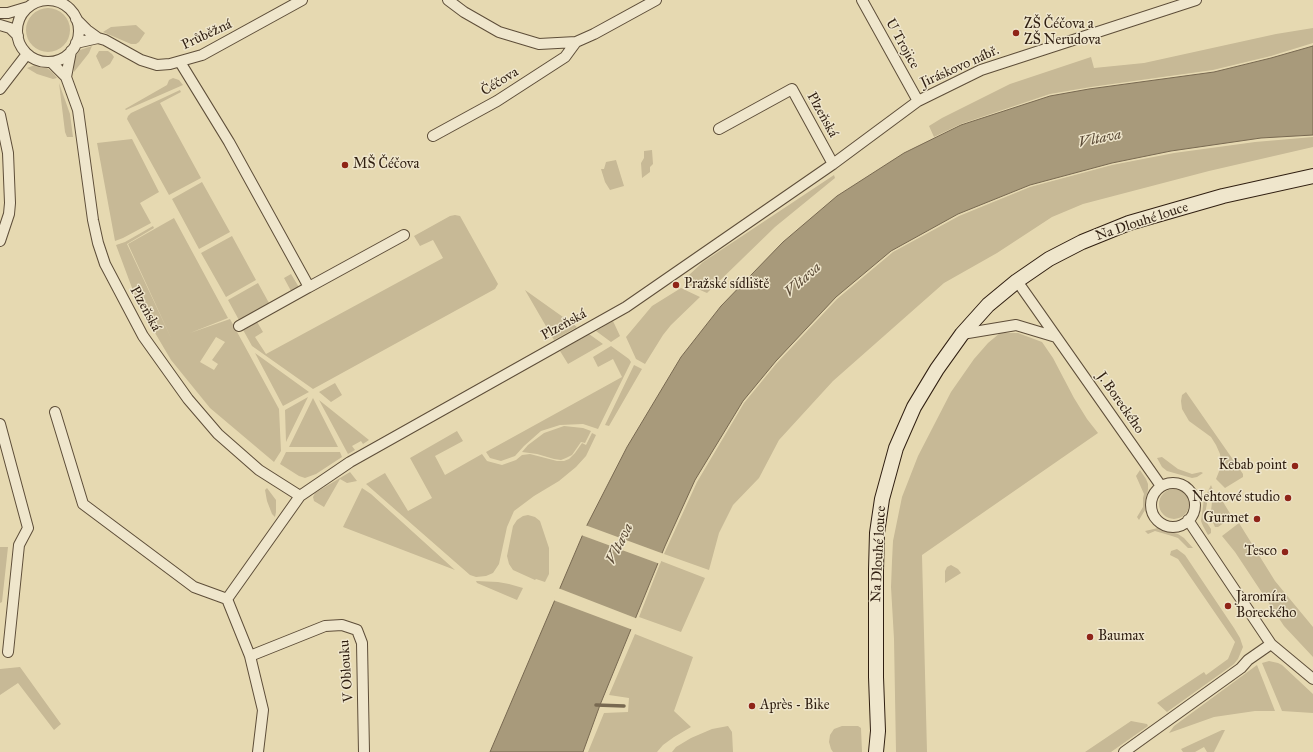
<!DOCTYPE html>
<html>
<head>
<meta charset="utf-8">
<style>
	body { margin:0 }
	canvas { display:block; background:#e6d9b1 }
</style>
</head>
<body>
<canvas width="1313" height="752"></canvas>
<script>
const ctx = document.querySelector('canvas').getContext('2d');
ctx.lineJoin = 'round';
function fillPath(path, color) { ctx.fillStyle = color; ctx.fill(path, 'evenodd'); }
const poly = rows => new Path2D(rows.map(r => 'M' + r).join(''));
function trace(path, color, width, dash) { ctx.strokeStyle = color; ctx.lineWidth = width; ctx.lineCap = dash ? 'butt' : 'round'; ctx.setLineDash(dash || []); ctx.stroke(path); }
function drawText(font, color, halo, rows, align = 'center') {
  ctx.font = font + ' "IM FELL Great Primer",serif'; ctx.lineWidth = 3; ctx.setLineDash([]); ctx.textBaseline = 'middle'; ctx.strokeStyle = halo; ctx.fillStyle = color; for (const [text, x, y, turn = 0] of rows) {
    ctx.save(); ctx.translate(x, y); ctx.rotate((+turn || 0) * Math.PI / 180); ctx.textAlign = isNaN(turn) ? turn : align; if (halo) ctx.strokeText(text, 0, 0); ctx.fillText(text, 0, 0); ctx.restore();
  }
}
const green = poly([
	'26 30a22 22 0 1 1 44 0a22 22 0 1 1-44 0Z',
	[136,25,145,33,139,42,136,44,131,44,103,32,111,27],
	[1313,28,1313,43,1271,56,1213,70,1091,87,1050,94,961,124,934,137,929,126,942,118,1010,84,1091,57,1094,68,1144,63,1276,34],
	[92,46,89,53,74,72,73,63,77,54,80,50],
	[99,51,108,51,112,54,114,57,110,64,102,69,96,56],
	[35,65,41,65,47,68,52,72,57,78,53,79,37,74,27,68],
	[173,78,179,80,183,85,126,110,125,109,167,85,169,80],
	[59,83,70,114,73,137,67,137,65,132],
	[180,90,181,92,160,103,201,178,169,195,127,119,128,116,131,113],
	[1313,137,1313,147,1209,171,1083,204,1052,217,997,253,944,283,833,381,779,440,759,478,733,505,719,533,709,570,664,554,697,482,744,403,776,364,837,299,893,252,959,216,1030,187,1112,165,1174,153,1255,142],
	[132,139,159,192,140,203,151,223,123,238,115,241,97,143],
	[652,150,653,164,650,167,650,172,642,178,641,163,644,158,644,151],
	[616,160,624,186,610,190,605,182,601,169,604,169,606,162],
	[834,175,835,178,775,227,707,293,684,283,689,275,703,262],
	[202,182,230,232,199,249,172,199],
	[455,215,460,216,498,284,495,289,313,389,252,346,242,328,256,320,263,332,255,337,266,354,443,258,433,240,420,246,414,236,450,216],
	[174,218,228,318,190,333,230,319,279,409,281,451,274,462,210,408,171,360,138,304,116,245,125,242,153,226,154,228,127,244,172,340,128,244],
	[216,337,225,342,212,360,218,364,214,370,200,362],
	[232,236,256,280,226,297,201,253],
	[291,274,300,289,240,322,228,300,258,283,269,303,291,291,284,278],
	[681,288,700,297,671,325,663,335,645,364,636,359,626,337,652,306],
	[525,290,577,327,554,340],
	[613,321,620,336,611,342,596,331],
	[1000,333,1018,333,1042,342,1053,358,1074,398,1087,419,1098,433,922,555,927,752,896,752,894,639,891,587,892,561,893,541,902,497,918,456,951,392,974,359,988,343],
	[589,334,603,344,568,364,560,351],
	[611,346,629,359,631,362,598,429,583,424,560,425,541,431,524,446,515,456,501,461,490,458,486,452,622,377,613,359,598,367,593,357],
	[255,353,309,392,283,406],
	[634,365,642,369,609,426,605,425],
	[335,383,342,395,331,402,319,392],
	[1186,392,1243,474,1243,477,1225,488,1216,479,1220,469,1221,462,1220,454,1216,445,1211,437,1189,421,1182,409,1181,401,1182,395],
	[308,397,286,442,285,410],
	[313,398,338,447,289,447],
	[319,400,369,440,363,444,361,441,352,446,355,450,348,454],
	[564,426,583,428,591,431,585,443,581,442,572,455,566,458,561,460,554,459,537,454,522,452,528,445,544,433],
	[457,431,463,441,435,456,445,475,482,454,487,461,502,465,516,460,522,455,530,454,557,461,564,461,569,459,575,453,582,443,586,445,592,433,596,435,586,456,576,467,559,481,534,496,514,511,507,527,499,564,493,573,486,576,476,577,470,575,366,484,385,473,408,511,432,498,410,458],
	[286,452,340,452,342,457,316,474,305,478,299,476,280,464],
	[1162,457,1178,469,1192,474,1201,472,1203,473,1197,477,1192,478,1167,471,1162,467,1157,458],
	[1140,470,1146,479,1148,484,1148,489,1145,510,1139,520,1137,517,1143,507,1143,498,1144,494,1136,476],
	[350,472,357,481,347,483,340,479,324,507,314,501,313,497,315,493],
	[1211,485,1213,490,1208,498,1205,514,1205,520,1211,529,1211,533,1208,535,1203,526,1201,521,1204,499],
	[267,488,276,500,276,512,275,517,272,514,267,501,265,490],
	[362,488,371,494,455,570,343,527],
	'1159 504a15 15 0 1 1 30 0a15 15 0 1 1-30 0Z',
	[1217,492,1231,515,1231,518,1218,527,1215,527,1211,518,1211,511,1212,502],
	[528,515,535,517,540,521,549,548,549,574,545,582,536,579,535,580,513,570,509,564,507,556,513,526,517,520,523,516],
	[1239,523,1275,581,1313,627,1313,657,1284,626,1235,552,1222,536],
	[1158,528,1178,534,1184,538,1193,548,1188,548,1178,538,1172,536,1155,531,1148,534,1145,531],
	[0,547,8,547,2,602,0,603],
	[1177,549,1185,555,1234,628,1240,638,1243,647,1238,659,1234,664,1167,712,1157,703,1204,672,1206,675,1228,659,1235,642,1178,559,1170,555,1171,551],
	[661,561,705,578,681,632,639,617],
	[951,565,958,569,961,573,945,583,945,571,947,567],
	[476,581,498,582,509,584,523,588,517,600,477,583],
	[635,634,693,657,674,711,691,727,674,737,663,745,657,752,588,752,604,713,628,712,629,698,609,695],
	[1269,661,1278,663,1282,665,1313,694,1313,713,1282,711,1262,663],
	[1257,665,1275,711,1255,711,1214,717,1169,733,1174,726],
	[20,667,61,724,54,730,18,683,0,695,0,669],
	[1131,721,1147,724,1148,726,1111,752,1085,752],
	[728,726,732,732,733,752,672,752,676,747,691,738,712,729],
	[842,726,858,726,861,728,862,752,833,752,831,749,829,742,830,735,834,729],
	[1222,730,1225,730,1214,752,1207,752,1204,747,1195,752,1183,752,1181,749]
]);
const water = poly([
	[1313,46,1313,135,1261,138,1171,151,1112,163,1030,185,958,214,891,251,836,297,776,361,743,401,695,480,665,546,600,705,583,752,490,752,586,527,627,447,681,357,721,306,783,242,837,196,904,153,961,125,1050,96,1089,89,1214,72,1271,58,1313,46]
]);
const pier = poly([
	[585,525,664,554,660,564,581,535],
	[558,588,638,619,633,630,553,600]
]);
const stream = poly([
	[596,705,624,706]
]);
const street = poly([
	[448,0,464,12,499,32,539,44,576,42,594,34,656,0],
	[862,0,918,101],
	'17 31a31 31 0 1 1 62 0a31 31 0 1 1-62 0Z',
	[0,13,8,13,28,7],
	[76,19,87,30,98,38,105,40,141,60,157,65,170,64,202,55,302,0],
	[0,25,10,28,18,36],
	[76,43,98,38],
	[71,51,66,77,78,110,93,220,98,243,105,264,143,336,188,399,218,434,259,470,300,496],
	[51,62,66,77],
	[180,62,229,142,309,287,404,235],
	[0,89,27,54],
	[0,115,8,153,10,203,9,214,0,241],
	[719,129,792,89,833,164],
	[433,136,497,101,565,57,576,42],
	[1017,281,1161,486],
	[239,326,309,287],
	[962,334,1016,325,1056,337],
	[55,412,83,504,194,587,227,599],
	[0,424,28,528,19,545,8,652],
	'1151 505a22 22 0 1 1 44 0a22 22 0 1 1-44 0Z',
	[1188,520,1271,644,1313,679],
	[227,599,300,496,350,462,626,307,833,164,918,101,981,70,1196,0],
	[227,599,250,656,263,710,258,752],
	[250,656,325,626,342,625,357,630,362,643,364,752],
	[1124,752,1241,668,1248,660,1271,644]
]);
const secondary = poly([
	[876,752,878,731,876,677,876,570,877,533,882,499,896,448,914,407,937,369,962,334,988,305,1017,281,1049,259,1082,242,1129,223,1223,196,1313,176]
]);
const markers = [
	[1016,33,4,"#8f2418"],
	[345,165,4,"#8f2418"],
	[676,285,4,"#8f2418"],
	[1295,466,4,"#8f2418"],
	[1288,498,4,"#8f2418"],
	[1257,519,4,"#8f2418"],
	[1285,552,4,"#8f2418"],
	[1228,606,4,"#8f2418"],
	[1090,637,4,"#8f2418"],
	[752,706,4,"#8f2418"]
];
const poiNames = [
	["ZŠ Čéčova a",1024,25],
	["ZŠ Nerudova",1024,41],
	["MŠ Čéčova",353,165],
	["Pražské sídliště",684,285],
	["Kebab point",1287,466,"right"],
	["Nehtové studio",1280,498,"right"],
	["Gurmet",1249,519,"right"],
	["Tesco",1277,552,"right"],
	["Jaromíra",1236,598],
	["Boreckého",1236,614],
	["Baumax",1098,637],
	["Après - Bike",760,706]
];
const streetNames = [
	["Průběžná",207,35,-25],
	["U Trojice",902,44,61],
	["Jiráskovo nábř.",960,67,-24],
	["Čéčova",500,82,-32],
	["Plzeňská",822,115,61],
	["Na Dlouhé louce",1142,222,-18],
	["Plzeňská",145,309,61],
	["Plzeňská",564,325,-29],
	["J. Boreckého",1120,403,55],
	["Na Dlouhé louce",879,554,-87],
	["V Oblouku",347,671,-94]
];
const waterNames = [
	["Vltava",1100,139,-12],
	["Vltava",803,280,-42],
	["Vltava",620,544,-64]
];
fillPath(green, '#c7b996');
fillPath(water, '#a89a7b');
trace(water, '#786951', 1);
fillPath(pier, '#e6d9b1');
trace(stream, '#786951', 3.5);
trace(street, '#5e4e39', 12);
trace(secondary, '#301f11', 16);
trace(street, '#efe6cc', 10);
trace(secondary, '#efe6cc', 14);
for (const [x, y, r, color] of markers) { const dot = new Path2D(); dot.arc(x, y, r, 0, 2 * Math.PI); ctx.fillStyle = color; ctx.fill(dot); trace(dot, '#efe6cc', 1.5); }
drawText('14px', '#301f11', '#efe6cc', poiNames, 'left');
drawText('14px', '#301f11', '#efe6cc', streetNames);
drawText('italic 15px', '#5a4a36', '#efe6cc', waterNames);
</script>
</body>
</html>
